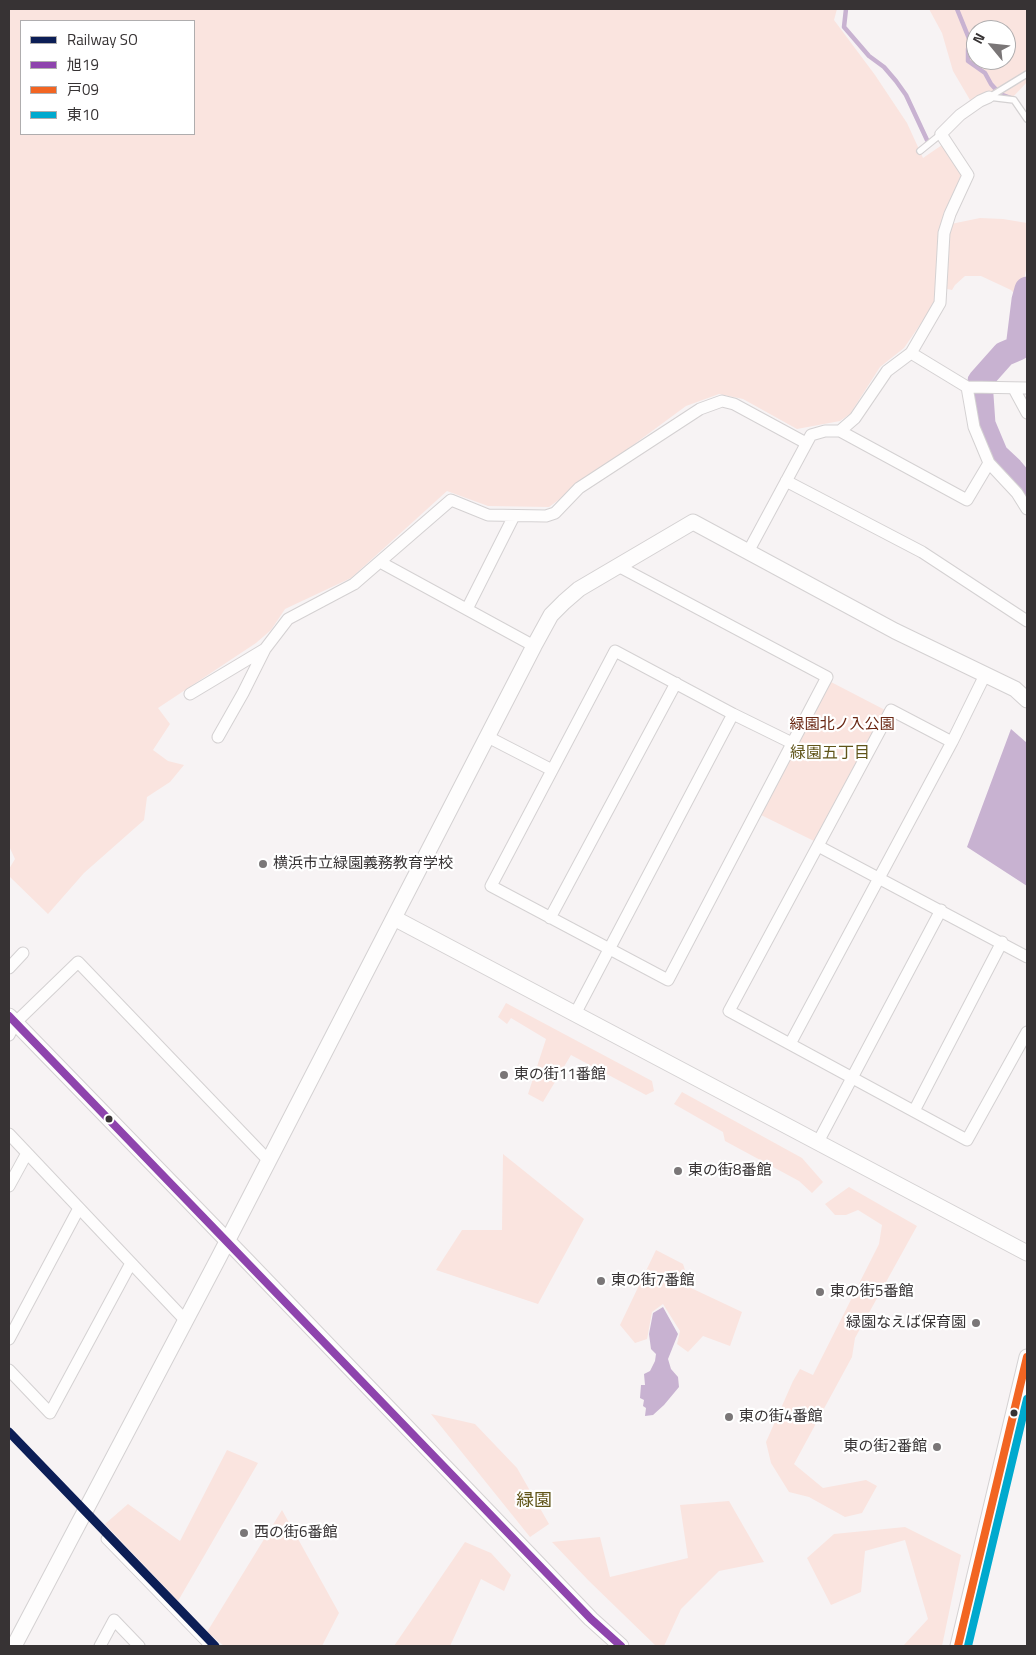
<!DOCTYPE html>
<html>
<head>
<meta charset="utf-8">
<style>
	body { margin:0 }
	#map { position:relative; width:1036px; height:1655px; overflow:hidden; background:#f7f3f4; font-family:"Titillium Web","Noto Sans JP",sans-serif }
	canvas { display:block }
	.frame { position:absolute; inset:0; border:10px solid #373334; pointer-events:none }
	.legend { position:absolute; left:20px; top:20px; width:175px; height:115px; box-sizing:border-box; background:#fff; border:1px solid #afadae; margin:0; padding:6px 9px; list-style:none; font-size:15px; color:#373334 }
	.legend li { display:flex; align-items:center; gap:10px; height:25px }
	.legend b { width:25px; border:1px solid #afadae }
	.north { position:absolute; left:966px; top:20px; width:50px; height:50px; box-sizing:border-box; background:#fff; border:1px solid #afadae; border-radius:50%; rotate:298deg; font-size:14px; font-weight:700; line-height:20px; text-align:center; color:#373334 }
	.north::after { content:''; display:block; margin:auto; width:18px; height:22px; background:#7a7677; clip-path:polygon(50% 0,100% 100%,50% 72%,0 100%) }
</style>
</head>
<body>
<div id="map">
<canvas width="1036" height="1655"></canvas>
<div class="frame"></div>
<ul class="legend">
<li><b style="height:6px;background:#0c1e56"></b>Railway SO</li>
<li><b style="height:6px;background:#8e44ad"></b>旭19</li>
<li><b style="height:6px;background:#f26522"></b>戸09</li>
<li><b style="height:6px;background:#00a9ce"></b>東10</li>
</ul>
<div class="north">N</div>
</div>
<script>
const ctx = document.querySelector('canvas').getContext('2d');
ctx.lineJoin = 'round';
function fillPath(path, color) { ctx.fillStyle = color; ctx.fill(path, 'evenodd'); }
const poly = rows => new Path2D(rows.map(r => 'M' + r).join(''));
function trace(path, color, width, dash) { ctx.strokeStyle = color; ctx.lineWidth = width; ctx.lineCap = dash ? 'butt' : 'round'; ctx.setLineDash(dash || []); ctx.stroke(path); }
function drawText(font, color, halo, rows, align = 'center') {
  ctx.font = font + ' "Titillium Web","Noto Sans JP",sans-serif'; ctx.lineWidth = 4.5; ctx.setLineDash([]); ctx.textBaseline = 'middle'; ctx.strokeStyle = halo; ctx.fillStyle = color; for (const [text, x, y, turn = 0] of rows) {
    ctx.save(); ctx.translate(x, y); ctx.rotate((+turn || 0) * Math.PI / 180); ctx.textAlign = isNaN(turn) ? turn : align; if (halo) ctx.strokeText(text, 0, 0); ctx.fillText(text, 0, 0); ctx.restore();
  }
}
const green = poly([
	[9,9,837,9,834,20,875,75,907,123,923,158,942,145,964,177,938,236,935,303,904,348,880,367,850,414,840,421,797,429,743,399,719,394,686,406,549,507,488,506,447,491,351,578,285,609,271,630,256,643,158,708,170,724,153,750,168,761,184,765,170,782,147,797,144,820,84,873,48,914,9,876,9,869,15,859,9,846],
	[21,21,194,21,194,134,21,134],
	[929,9,1027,9,1027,82,1012,98,990,93,970,100,953,71,942,33],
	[976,30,1006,30,1006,60,976,60],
	[980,218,1003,219,1027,223,1027,265,1020,300,1011,290,981,276,965,276,955,285,952,290,947,289,948,231,951,224],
	[831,682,885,710,814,841,761,815],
	[506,1003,652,1081,654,1091,646,1095,571,1055,543,1102,528,1094,546,1039,511,1018,507,1024,498,1017],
	[682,1092,802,1158,823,1182,812,1193,799,1181,725,1141,723,1132,674,1104],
	[503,1154,584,1219,538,1304,436,1270,462,1230,502,1230],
	[849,1187,917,1226,855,1338,852,1357,794,1464,823,1488,866,1480,877,1486,862,1513,845,1517,809,1497,789,1492,771,1463,766,1442,793,1381,800,1369,813,1375,879,1244,882,1225,858,1210,846,1215,835,1215,825,1204],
	[656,1250,683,1264,691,1288,742,1312,730,1346,703,1336,688,1352,677,1344,680,1331,663,1304,652,1312,647,1339,635,1343,620,1325],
	[431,1414,475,1424,517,1468,549,1524,530,1537],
	[227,1450,258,1463,178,1601,105,1524,128,1504,180,1541],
	[729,1501,764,1562,719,1571,681,1609,664,1646,656,1646,588,1580,552,1542,600,1537,610,1577,688,1558,680,1505],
	[282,1510,339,1613,322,1646,224,1646,207,1632],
	[905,1527,961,1555,942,1646,903,1646,928,1619,905,1540,865,1551,861,1592,831,1605,807,1558,834,1534],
	[465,1542,491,1553,511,1575,504,1591,481,1579,450,1646,394,1646]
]);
const water = poly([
	[1011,729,1027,743,1027,886,967,847],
	[663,1307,678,1334,668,1359,671,1369,678,1377,679,1387,664,1405,653,1415,645,1416,646,1408,643,1406,644,1400,640,1398,641,1385,645,1385,644,1374,650,1371,655,1361,656,1354,651,1349,649,1334,653,1313]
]);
const stream = poly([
	[846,9,844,27,869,56,884,67,896,81,906,95,927,140],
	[957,9,970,41,968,49,968,61,985,73,991,84,1000,94,1011,98]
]);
const river = poly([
	[1027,289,1024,300,1018,348,1004,354,980,381,983,424,996,455,1011,469,1027,488]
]);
const service = poly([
	[991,96,1027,74],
	[989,97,1014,100,1027,119],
	[920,151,941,134]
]);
const pedestrian = poly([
	[106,1539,210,1646]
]);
const minor = poly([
	[911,353,940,303,944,233,950,214,968,175,941,134,960,115,980,101,989,97],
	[967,387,1027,388],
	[1014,389,1027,413],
	[840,431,855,418,887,371,911,353,967,387,974,427,989,463,1017,493,1027,509],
	[786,481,922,552,1027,621],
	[748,552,811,435,825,431,840,431,967,500,989,463],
	[380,562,534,646],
	[618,566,827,677,668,980,491,886,615,651,733,714,792,743],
	[467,609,514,516],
	[190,694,265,649],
	[486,736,552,770],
	[218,737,243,693,265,649,288,619,354,584,451,500,488,515,546,516,555,513,579,488,700,409,722,401,734,404,806,443],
	[952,742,891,710,729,1011,967,1140,1027,1032],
	[818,846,1027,957],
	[550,918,676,683],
	[9,968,23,953],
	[575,1014,733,714],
	[9,1035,15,1023,78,962,269,1161],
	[790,1044,952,742,985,675],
	[914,1111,1002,942],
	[9,1134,186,1321],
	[818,1142,941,910],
	[9,1186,27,1153],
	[9,1339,79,1208],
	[9,1370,50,1413,131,1263],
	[100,1646,114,1620,139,1646]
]);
const tertiary = poly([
	[394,918,1027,1253],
	[9,1016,248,1262,591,1619,621,1646],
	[14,1646,218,1259,534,646,551,615,564,602,579,589,693,522,895,631,1015,689,1027,700],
	[958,1646,1027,1357]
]);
const bus1 = poly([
	[9,1016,591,1619,621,1646]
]);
const bus2 = poly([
	[958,1646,1027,1357]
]);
const bus3 = poly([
	[968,1646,1027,1399]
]);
const rail1 = poly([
	[9,1432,215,1646]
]);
const markers = [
	[263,864,5,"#7a7677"],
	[504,1075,5,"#7a7677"],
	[109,1119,4.5,"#373334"],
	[678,1171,5,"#7a7677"],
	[601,1281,5,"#7a7677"],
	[820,1292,5,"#7a7677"],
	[976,1323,5,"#7a7677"],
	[1014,1413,4.5,"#373334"],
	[729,1417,5,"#7a7677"],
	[937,1447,5,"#7a7677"],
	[244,1533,5,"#7a7677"]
];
const parkNames = [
	["緑園北ノ入公園",842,725]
];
const poiNames = [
	["横浜市立緑園義務教育学校",273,864],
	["東の街11番館",514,1075],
	["東の街8番館",688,1171],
	["東の街7番館",611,1281],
	["東の街5番館",830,1292],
	["緑園なえば保育園",966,1323,"right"],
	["東の街4番館",739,1417],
	["東の街2番館",927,1447,"right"],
	["西の街6番館",254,1533]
];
const neighbourhoodNames = [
	["緑園五丁目",830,754]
];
const quarterNames = [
	["緑園",534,1502]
];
fillPath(green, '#fae4df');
fillPath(water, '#c8b2d1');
trace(stream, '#c8b2d1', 4.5);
trace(river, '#c8b2d1', 25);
trace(service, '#d4d1d2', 8);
trace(pedestrian, '#d4d1d2', 11);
trace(minor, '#d4d1d2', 13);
trace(tertiary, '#d4d1d2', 17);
trace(service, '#fefdfd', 5.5);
trace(pedestrian, '#fefdfd', 9);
trace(minor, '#fefdfd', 11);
trace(tertiary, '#fefdfd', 15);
trace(bus1, '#8e44ad', 8);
trace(bus2, '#f26522', 8);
trace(bus3, '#00a9ce', 8);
trace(rail1, '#0c1e56', 9);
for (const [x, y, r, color] of markers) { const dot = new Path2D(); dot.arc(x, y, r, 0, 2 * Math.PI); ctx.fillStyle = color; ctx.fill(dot); trace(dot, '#fff', 2); }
drawText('15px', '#6a2713', '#fff', parkNames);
drawText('15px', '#373334', '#fff', poiNames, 'left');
drawText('16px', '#605519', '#fff', neighbourhoodNames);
drawText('18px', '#605519', '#fff', quarterNames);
</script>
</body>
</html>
